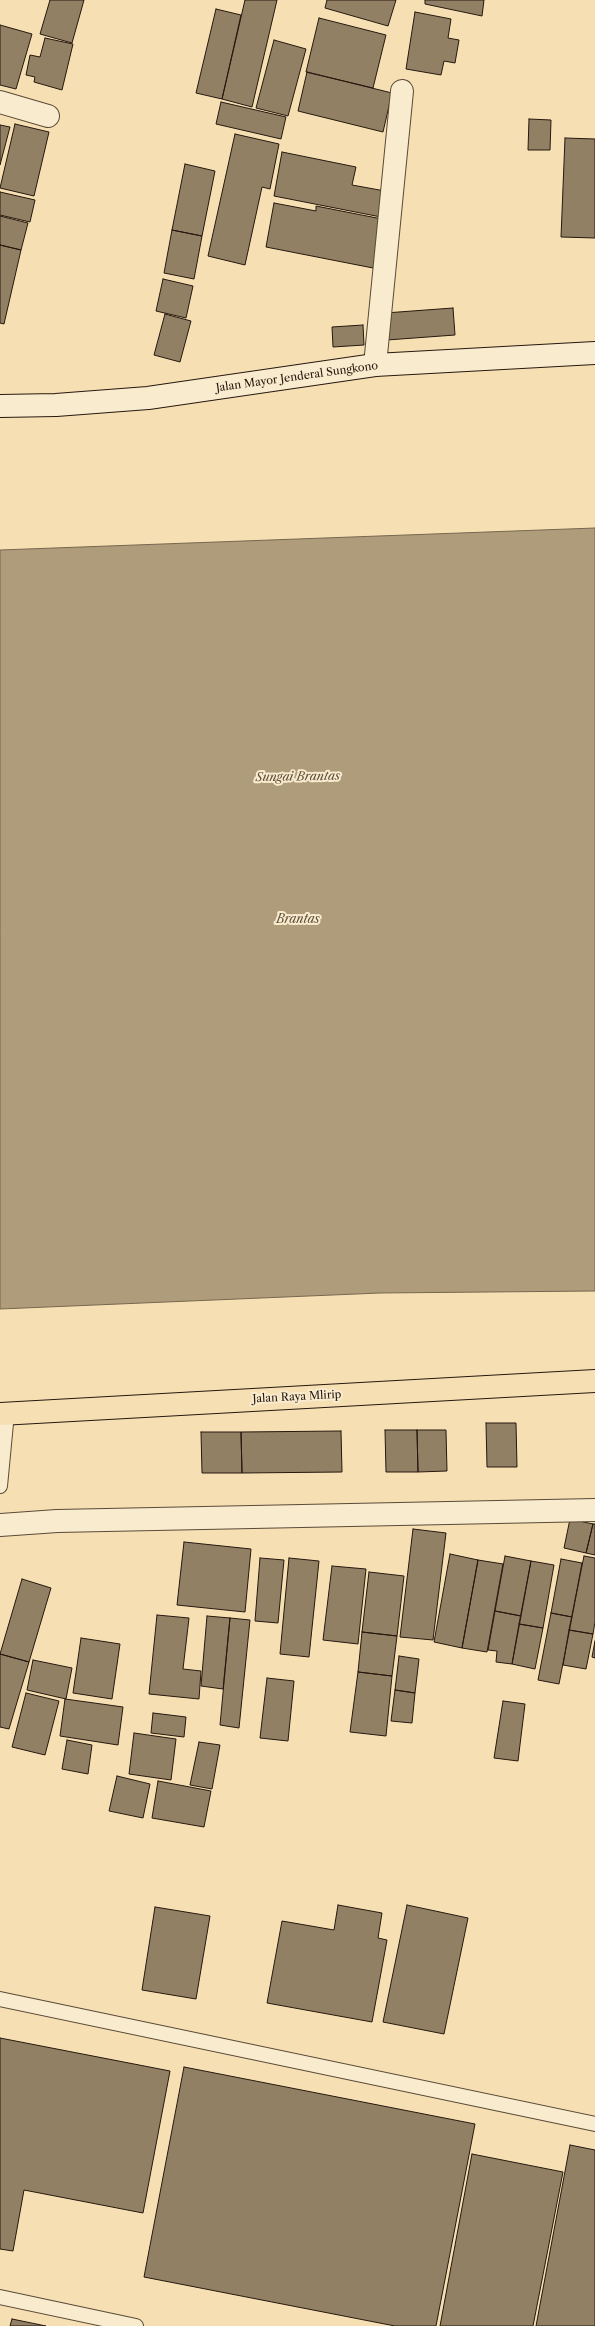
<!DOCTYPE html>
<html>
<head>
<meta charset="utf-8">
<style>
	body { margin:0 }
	canvas { display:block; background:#f6e0b3 }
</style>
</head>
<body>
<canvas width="595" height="2326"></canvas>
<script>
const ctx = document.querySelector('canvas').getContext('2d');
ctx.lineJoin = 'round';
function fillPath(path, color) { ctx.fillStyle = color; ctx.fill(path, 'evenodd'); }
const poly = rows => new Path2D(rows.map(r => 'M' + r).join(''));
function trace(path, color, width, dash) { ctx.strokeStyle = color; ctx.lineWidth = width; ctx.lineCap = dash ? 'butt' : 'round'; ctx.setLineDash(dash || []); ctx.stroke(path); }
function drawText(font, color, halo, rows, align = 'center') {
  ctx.font = font + ' "Libre Caslon Text",serif'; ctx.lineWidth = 4; ctx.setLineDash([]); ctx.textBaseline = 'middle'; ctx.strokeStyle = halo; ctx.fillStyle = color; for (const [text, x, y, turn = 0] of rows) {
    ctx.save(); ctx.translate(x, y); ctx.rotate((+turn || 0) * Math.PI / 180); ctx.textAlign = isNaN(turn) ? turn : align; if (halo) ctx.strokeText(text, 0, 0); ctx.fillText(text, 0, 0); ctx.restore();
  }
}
const water = poly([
	[595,528,595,1291,380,1293,0,1309,0,550,595,528]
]);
const building = poly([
	[50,0,84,0,72,43,40,34,50,0],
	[245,0,277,0,252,107,222,99,245,0],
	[327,0,396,0,388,26,325,8,327,0],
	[425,0,484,0,482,16,425,4,425,0],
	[216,9,241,15,222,99,196,93,216,9],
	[415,12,451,19,448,38,459,40,455,63,444,61,441,75,406,69,415,12],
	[319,18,386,35,373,88,306,72,319,18],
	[0,25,32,34,16,89,0,85,0,25],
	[45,38,73,44,62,90,34,82,35,77,26,75,30,55,40,57,45,38],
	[274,40,306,49,288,116,256,108,274,40],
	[307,72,392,93,383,132,298,111,307,72],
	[221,102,286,117,281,139,216,124,221,102],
	[529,119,551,120,550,150,528,150,529,119],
	[15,124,49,132,34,196,0,188,15,124],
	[0,125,10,127,0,165,0,125],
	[235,134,279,144,270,189,262,187,245,265,208,256,235,134],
	[565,138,595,139,595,238,561,237,565,138],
	[282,152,356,167,352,185,385,191,381,217,274,196,282,152],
	[185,164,215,171,202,236,172,230,185,164],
	[0,192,35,200,30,222,0,215,0,192],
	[274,203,316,211,316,206,382,219,373,268,266,247,274,203],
	[0,216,28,223,21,250,0,245,0,216],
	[172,230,202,236,194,279,164,273,172,230],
	[0,245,21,250,4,324,0,323,0,245],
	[163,279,193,286,186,318,156,311,163,279],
	[453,308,455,335,387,340,385,313,453,308],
	[165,314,191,321,180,362,154,355,165,314],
	[363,325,364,345,333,347,332,327,363,325],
	[486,1423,516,1423,517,1467,487,1467,486,1423],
	[385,1430,417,1430,418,1472,386,1472,385,1430],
	[417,1430,446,1430,447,1471,418,1472,417,1430],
	[341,1431,342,1472,242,1473,241,1432,341,1431],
	[201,1432,241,1432,242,1473,202,1473,201,1432],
	[570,1519,593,1524,586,1553,564,1548,570,1519],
	[593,1524,595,1524,595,1555,586,1553,593,1524],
	[413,1529,446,1533,433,1640,400,1637,413,1529],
	[184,1542,251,1549,245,1612,177,1605,184,1542],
	[450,1554,478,1560,462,1648,434,1642,450,1554],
	[505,1556,531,1561,521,1616,495,1611,505,1556],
	[584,1556,595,1558,595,1622,593,1634,569,1630,584,1556],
	[260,1558,284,1560,278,1623,255,1621,260,1558],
	[289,1558,319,1561,309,1657,280,1654,289,1558],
	[561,1559,582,1563,572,1617,551,1613,561,1559],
	[478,1560,503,1564,487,1652,462,1648,478,1560],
	[531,1561,554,1565,543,1628,519,1624,531,1561],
	[332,1566,366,1569,358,1644,323,1640,332,1566],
	[369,1572,404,1576,397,1636,362,1632,369,1572],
	[22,1579,51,1588,29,1662,0,1654,22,1579],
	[495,1611,521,1616,512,1664,496,1662,497,1651,488,1650,495,1611],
	[551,1613,572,1617,559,1684,538,1680,551,1613],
	[157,1615,189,1618,183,1669,201,1671,199,1699,149,1694,157,1615],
	[207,1616,230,1618,223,1689,201,1686,207,1616],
	[230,1618,250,1620,239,1728,220,1725,230,1618],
	[519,1624,543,1628,535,1669,512,1664,519,1624],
	[569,1630,593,1634,586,1669,563,1665,569,1630],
	[362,1632,397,1636,392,1676,358,1672,362,1632],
	[81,1638,120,1644,112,1699,73,1693,81,1638],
	[595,1641,595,1658,592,1657,595,1641],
	[0,1654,29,1662,9,1729,0,1727,0,1654],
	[399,1656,419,1659,415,1693,395,1690,399,1656],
	[33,1660,72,1668,66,1699,27,1690,33,1660],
	[358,1672,392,1676,386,1736,350,1732,358,1672],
	[267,1678,294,1681,288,1741,260,1738,267,1678],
	[395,1690,415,1693,412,1723,391,1721,395,1690],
	[26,1693,59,1701,45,1755,12,1747,26,1693],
	[65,1699,123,1707,118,1745,60,1736,65,1699],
	[503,1701,525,1704,518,1761,494,1758,503,1701],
	[153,1713,186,1717,184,1737,151,1733,153,1713],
	[134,1733,176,1739,171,1780,129,1774,134,1733],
	[67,1740,92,1745,88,1774,62,1769,67,1740],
	[199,1742,220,1745,212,1789,190,1785,199,1742],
	[117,1776,150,1784,143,1818,109,1811,117,1776],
	[158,1781,211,1791,204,1827,152,1818,158,1781],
	[338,1905,382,1913,378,1938,387,1940,372,2022,267,2003,282,1921,334,1930,338,1905],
	[407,1905,468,1918,444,2034,383,2022,407,1905],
	[155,1907,210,1916,196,1999,142,1990,155,1907],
	[0,2038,170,2071,143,2213,24,2190,13,2251,0,2249,0,2038],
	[184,2067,475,2124,436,2326,395,2326,144,2277,184,2067],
	[570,2145,595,2150,595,2326,536,2326,570,2145],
	[472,2154,563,2172,533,2326,440,2326,472,2154],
	[12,2319,46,2326,10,2326,12,2319]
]);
const service = poly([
	[0,1486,7,1413],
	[0,1999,595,2124],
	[0,2297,136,2326]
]);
const minor = poly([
	[0,102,48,116],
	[375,365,402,91],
	[0,1525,57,1521,595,1510]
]);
const secondary = poly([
	[0,406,56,405,148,398,375,365,595,353]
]);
const primary = poly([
	[0,1414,595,1381]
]);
const streetNames = [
	["Jalan Mayor Jenderal Sungkono",297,377,-8],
	["Jalan Raya Mlirip",297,1397,-3]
];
const waterNames = [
	["Sungai Brantas",298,777,-1],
	["Brantas",298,920]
];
fillPath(water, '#af9c7b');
trace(water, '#786750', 1);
fillPath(building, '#928064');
trace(building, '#26180f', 1);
trace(service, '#5a4a38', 16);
trace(minor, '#5a4a38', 24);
trace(secondary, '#26180f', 24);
trace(primary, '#26180f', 24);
trace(service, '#f9ebce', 14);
trace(minor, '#f9ebce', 22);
trace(secondary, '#f9ebce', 22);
trace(primary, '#f6e0b3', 22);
drawText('11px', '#26180f', '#f9ebce', streetNames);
drawText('italic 12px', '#5d4d3a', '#f9ebce', waterNames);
</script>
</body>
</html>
